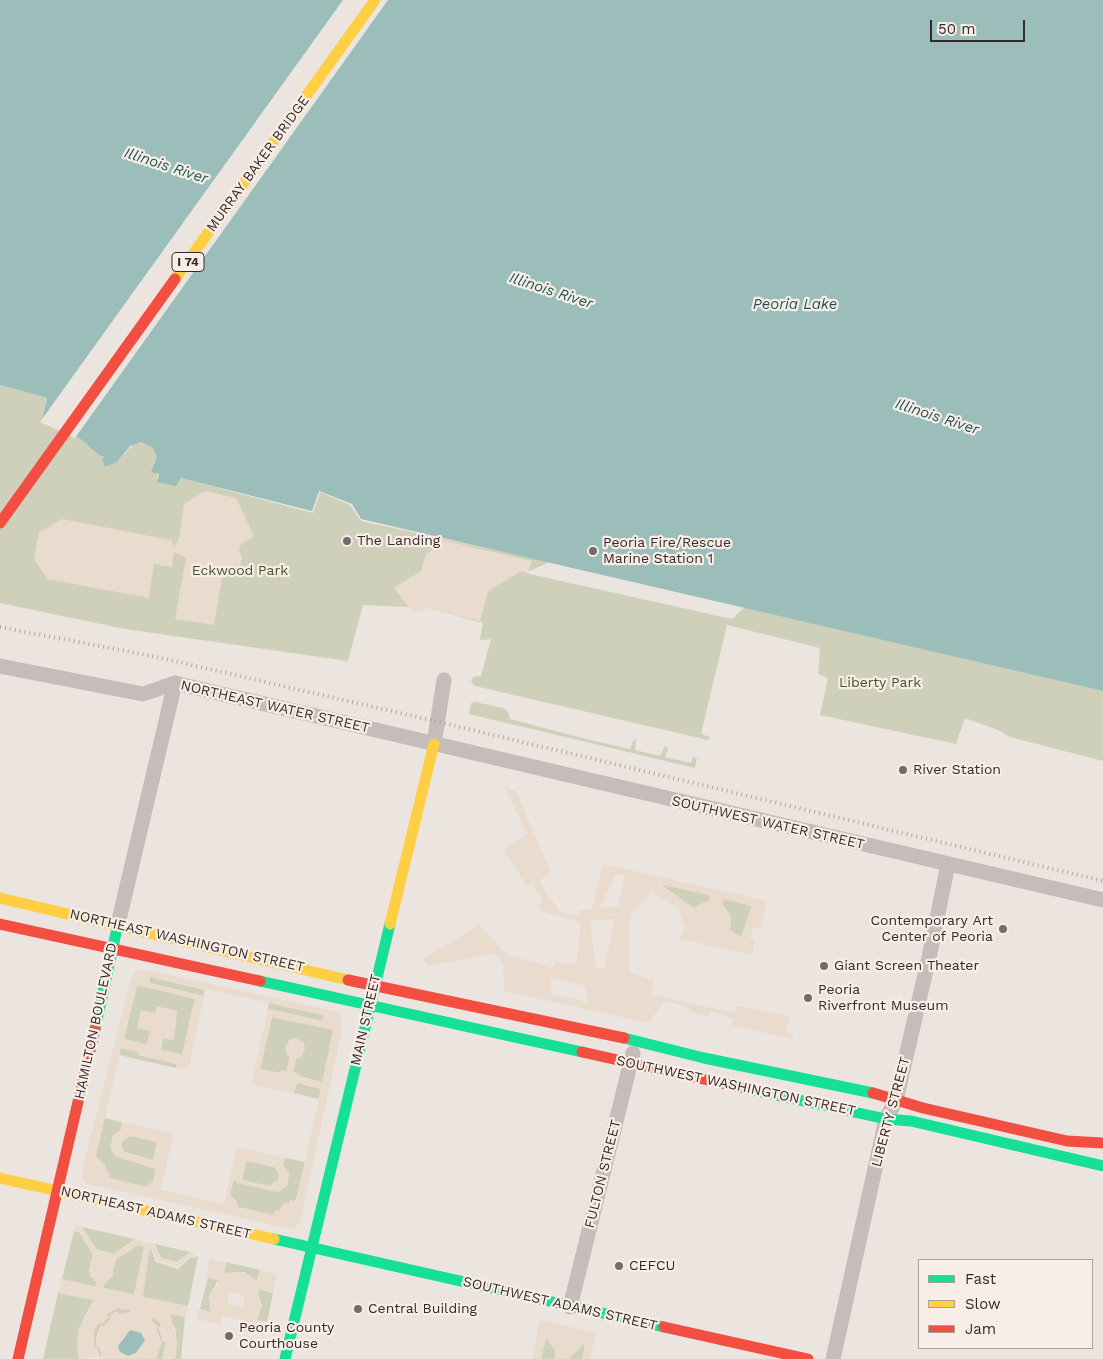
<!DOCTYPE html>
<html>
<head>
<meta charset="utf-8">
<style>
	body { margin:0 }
	#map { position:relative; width:1103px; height:1359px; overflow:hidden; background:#ece5df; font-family:"Work Sans",sans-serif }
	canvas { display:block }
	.legend { position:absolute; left:918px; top:1259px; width:175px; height:90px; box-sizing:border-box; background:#f8eee7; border:1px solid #aaa09a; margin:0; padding:6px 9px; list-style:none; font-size:15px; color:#352a27 }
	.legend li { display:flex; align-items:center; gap:10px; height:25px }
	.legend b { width:25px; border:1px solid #aaa09a }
	.scale { position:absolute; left:930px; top:20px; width:95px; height:22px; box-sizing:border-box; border:2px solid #352a27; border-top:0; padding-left:6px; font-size:15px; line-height:18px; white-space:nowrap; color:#352a27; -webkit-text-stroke:4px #f8eee7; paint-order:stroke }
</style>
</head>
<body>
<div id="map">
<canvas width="1103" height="1359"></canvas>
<ul class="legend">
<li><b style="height:6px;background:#16e098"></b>Fast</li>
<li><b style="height:6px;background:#ffcf43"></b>Slow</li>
<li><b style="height:6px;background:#f24e42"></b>Jam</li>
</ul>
<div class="scale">50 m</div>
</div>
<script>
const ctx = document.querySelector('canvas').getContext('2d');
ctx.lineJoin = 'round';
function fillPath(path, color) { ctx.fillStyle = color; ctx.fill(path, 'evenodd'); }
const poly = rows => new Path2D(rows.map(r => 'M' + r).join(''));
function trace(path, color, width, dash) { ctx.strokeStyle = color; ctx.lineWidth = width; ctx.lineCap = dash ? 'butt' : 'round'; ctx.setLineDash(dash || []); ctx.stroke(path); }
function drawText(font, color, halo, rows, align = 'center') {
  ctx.font = font + ' "Work Sans",sans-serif'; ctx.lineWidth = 4.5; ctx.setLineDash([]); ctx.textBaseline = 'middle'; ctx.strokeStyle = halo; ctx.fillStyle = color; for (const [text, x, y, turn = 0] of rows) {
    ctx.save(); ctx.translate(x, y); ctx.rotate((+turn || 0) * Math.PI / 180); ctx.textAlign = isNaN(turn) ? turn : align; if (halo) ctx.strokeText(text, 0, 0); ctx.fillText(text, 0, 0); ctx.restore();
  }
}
const green = poly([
	[0,385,47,398,42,421,79,438,99,455,117,462,135,442,141,442,153,448,158,457,157,482,177,482,181,478,313,513,320,492,350,505,361,521,550,562,525,573,732,619,745,607,1103,691,1103,761,1010,737,998,730,965,718,956,744,820,715,828,678,818,674,820,648,727,625,701,734,710,737,708,740,475,686,471,682,473,677,481,676,491,639,480,640,483,623,429,608,363,605,348,661,125,629,0,603],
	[475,702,504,708,508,712,510,719,586,739,630,749,633,741,636,739,635,750,660,756,665,746,668,749,665,757,691,763,693,757,697,758,695,768,469,714,471,703],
	[660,884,710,895,710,901,694,908],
	[724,898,752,906,741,937,730,930,731,923,722,904],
	[150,977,205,990,204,996,149,983],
	[137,985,195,998,182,1055,161,1050,163,1038,173,1040,177,1011,157,1007,147,1045,124,1039],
	[269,1003,324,1015,322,1021,268,1009],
	[272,1017,334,1030,322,1082,298,1076,293,1072,296,1058,295,1038,289,1040,287,1055,290,1057,287,1071,280,1073,260,1069],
	[121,1048,139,1052,139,1055,177,1064,176,1068,119,1055],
	[297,1083,321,1089,319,1099,294,1093],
	[104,1118,122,1122,121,1130,113,1135,115,1156,156,1169,154,1180,146,1187,109,1178,105,1165,95,1157],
	[130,1136,157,1142,153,1160,124,1152,121,1142],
	[285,1158,306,1162,295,1202,274,1215,238,1207,230,1195,233,1180,278,1192,287,1186,289,1174,283,1165],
	[246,1161,274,1167,278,1172,278,1180,270,1186,242,1180],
	[82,1227,135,1239,114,1254,97,1250],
	[74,1231,79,1232,93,1254,89,1271,97,1283,97,1287,62,1279],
	[155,1244,190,1252,177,1262,161,1258],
	[138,1245,144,1247,134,1295,104,1288,104,1284,112,1276,116,1259],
	[150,1246,156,1262,178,1269,190,1258,198,1256,188,1306,142,1297],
	[226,1262,260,1270,257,1281,244,1272,223,1273],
	[208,1278,218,1280,209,1297,211,1312,200,1309],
	[260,1289,273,1293,267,1322,257,1320,262,1306,258,1295],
	[58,1293,94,1300,84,1317,77,1344,79,1359,43,1359],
	[119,1307,130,1309,130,1313,120,1314,104,1326,101,1325,96,1338,97,1347,99,1347,102,1356,97,1359,100,1357,97,1348,94,1346,94,1330,99,1322,102,1324,108,1317,106,1314],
	[170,1314,185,1317,181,1359,175,1359,177,1343,175,1328,170,1319],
	[154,1316,162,1326,159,1328,163,1341,166,1342,162,1359,156,1359,161,1342,156,1329,158,1328,151,1320],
	[546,1337,555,1350,555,1359,541,1359],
	[586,1342,582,1359,569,1359,571,1356]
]);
const plaza = poly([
	[205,491,236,498,254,536,241,544,239,551,242,558,239,570,224,567,214,625,175,619,186,558,174,552,172,567,154,564,149,598,47,579,34,559,39,532,62,519,171,540,174,546,179,538,184,504],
	[438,539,484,550,532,561,528,572,520,572,488,591,480,621,429,608,413,613,394,588,421,571,426,554,437,547],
	[505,788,516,791,551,873,539,881,560,912,578,916,579,911,592,909,603,864,767,901,760,929,753,927,750,938,755,939,752,955,680,939,685,928,678,908,652,892,630,914,630,972,654,980,650,994,733,1013,738,1006,789,1016,787,1031,794,1036,792,1039,730,1025,734,1019,711,1011,708,1016,689,1012,690,1007,664,1001,649,1023,504,991,503,965,495,953,428,966,423,959,479,925,506,954,552,968,557,962,576,965,581,923,542,911,537,905,543,902,532,884,527,887,504,850,527,834],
	[616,874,625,876,618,906,600,908],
	[659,884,709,895,710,901,702,903,694,908],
	[724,899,752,906,741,937,730,930,731,916,722,904],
	[615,919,604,968,596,969,590,921],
	[550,978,586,986,587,1002,552,994],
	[142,969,334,1011,341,1016,342,1031,300,1222,295,1228,288,1228,88,1184,83,1180,82,1171,131,979,135,972],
	[150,977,324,1015,322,1021,268,1009,252,1081,255,1082,254,1085,294,1093,297,1083,321,1089,296,1201,290,1200,289,1203,284,1203,278,1211,275,1210,274,1215,238,1207,236,1200,230,1195,234,1180,237,1181,237,1183,268,1190,278,1192,287,1186,289,1174,283,1165,285,1158,240,1148,239,1150,236,1150,224,1204,161,1190,173,1136,171,1133,122,1122,121,1130,113,1135,110,1148,115,1156,156,1169,154,1180,146,1187,109,1178,110,1173,107,1173,105,1165,96,1157,121,1048,139,1052,138,1055,176,1064,176,1068,185,1070,186,1067,189,1067,204,996,150,984],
	[137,985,195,999,182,1055,161,1050,163,1038,173,1040,177,1022,175,1021,177,1011,157,1006,155,1013,141,1010,137,1028,150,1031,147,1044,124,1039],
	[272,1017,333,1030,322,1082,299,1077,299,1074,293,1072,296,1059,302,1056,305,1049,304,1043,298,1039,292,1039,285,1046,286,1052,290,1057,286,1071,281,1070,280,1073,260,1069],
	[130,1136,157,1142,153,1160,124,1152,121,1142],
	[246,1161,274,1167,278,1172,278,1180,269,1186,242,1180],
	[76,1225,82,1227,97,1251,114,1254,135,1239,155,1244,161,1258,177,1262,190,1252,196,1254,178,1267,158,1261,150,1247,143,1297,188,1306,185,1317,170,1314,177,1343,175,1359,169,1357,162,1359,166,1342,163,1342,159,1328,162,1326,154,1317,151,1320,159,1328,156,1329,162,1342,156,1359,100,1359,102,1356,99,1347,97,1347,96,1338,101,1325,104,1326,110,1319,109,1316,117,1311,120,1314,130,1312,130,1309,120,1310,119,1307,107,1314,108,1317,102,1324,99,1323,94,1330,94,1346,97,1348,100,1357,79,1359,77,1344,79,1328,94,1300,58,1293,62,1279,96,1287,97,1283,90,1275,93,1254,79,1232,74,1231],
	[138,1245,144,1247,134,1295,104,1288,104,1284,112,1276,116,1259],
	[130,1330,144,1336,138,1347,122,1354,121,1340],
	[210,1259,226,1263,224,1273,244,1273,257,1281,260,1270,277,1274,273,1293,260,1289,257,1296,261,1307,257,1319,267,1322,264,1335,237,1330,241,1320,222,1316,221,1325,197,1319,198,1309,211,1312,210,1294,218,1284,218,1280,205,1277],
	[234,1292,245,1297,243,1307,227,1304,229,1293],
	[540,1320,596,1333,590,1359,582,1359,585,1343,569,1359,555,1359,555,1350,546,1338,541,1359,532,1359]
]);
const water = poly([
	[0,0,1103,0,1103,691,361,519,352,504,319,491,312,511,181,478,176,486,157,482,159,474,151,472,157,457,153,448,141,442,130,446,117,462,105,467,102,459,105,457,99,455,79,438,42,421,47,398,0,385],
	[130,1330,141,1333,145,1340,136,1353,128,1356,120,1352,118,1346]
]);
const pier = poly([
	[343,0,388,0,75,438,40,422]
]);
const street = poly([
	[0,666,143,694,175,683,1103,900],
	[434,744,444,680],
	[118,924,175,683],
	[570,1307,633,1053],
	[833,1359,886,1119,896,1100,930,953,948,864]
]);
const fast = poly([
	[260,981,582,1052],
	[95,1029,116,933],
	[624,1038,704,1058,873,1093],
	[748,1089,886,1119,911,1121,1103,1166],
	[274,1239,664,1327],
	[285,1359,390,924]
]);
const slow = poly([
	[175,279,375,0],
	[0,898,348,980],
	[390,924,434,744],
	[0,1178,274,1239]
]);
const jam = poly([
	[0,523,175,279],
	[0,924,260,981],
	[348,980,624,1038],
	[582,1052,748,1089],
	[873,1093,923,1108,1067,1141,1103,1143],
	[664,1327,808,1359],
	[18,1359,95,1029]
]);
const rail = poly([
	[0,627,157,657,439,722,1103,881]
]);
const markers = [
	[347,541,5,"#756b67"],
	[593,551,5,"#756b67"],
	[903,770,5,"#756b67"],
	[1003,929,5,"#756b67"],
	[824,966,5,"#756b67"],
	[808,998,5,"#756b67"],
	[619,1266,5,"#756b67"],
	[358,1309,5,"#756b67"],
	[229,1336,5,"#756b67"]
];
const shields = [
	[188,262,32]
];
const shieldNames = [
	["I 74",188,262]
];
const streetNames = [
	["MURRAY BAKER BRIDGE",258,164,-54],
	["NORTHEAST WATER STREET",275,707,13],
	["SOUTHWEST WATER STREET",768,823,13],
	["NORTHEAST WASHINGTON STREET",187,941,13],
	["MAIN STREET",366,1020,-77],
	["HAMILTON BOULEVARD",96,1021,-78],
	["SOUTHWEST WASHINGTON STREET",736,1086,12],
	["LIBERTY STREET",891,1112,-75],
	["FULTON STREET",603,1174,-76],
	["NORTHEAST ADAMS STREET",156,1213,13],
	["SOUTHWEST ADAMS STREET",560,1304,13]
];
const poiNames = [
	["The Landing",357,541],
	["Peoria Fire/Rescue",603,543],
	["Marine Station 1",603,559],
	["River Station",913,770],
	["Contemporary Art",993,921,"right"],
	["Center of Peoria",993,937,"right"],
	["Giant Screen Theater",834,966],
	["Peoria",818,990],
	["Riverfront Museum",818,1006],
	["CEFCU",629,1266],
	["Central Building",368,1309],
	["Peoria County",239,1328],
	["Courthouse",239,1344]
];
const parkNames = [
	["Eckwood Park",240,571],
	["Liberty Park",880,683]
];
const waterNames = [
	["Illinois River",166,166,18],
	["Illinois River",551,291,18],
	["Peoria Lake",795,305],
	["Illinois River",937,417,18]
];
fillPath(green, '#ced0ba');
fillPath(plaza, '#eadbcf');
fillPath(water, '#9cbeba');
fillPath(pier, '#ece5df');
trace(street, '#c4bdb9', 15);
trace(fast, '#16e098', 11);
trace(slow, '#ffcf43', 11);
trace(jam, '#f24e42', 11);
trace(rail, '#aca6a3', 4, [1, 4]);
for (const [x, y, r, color] of markers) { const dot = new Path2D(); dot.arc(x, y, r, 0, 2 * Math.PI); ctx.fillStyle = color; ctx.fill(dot); trace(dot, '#f8eee7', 2); }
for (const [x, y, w] of shields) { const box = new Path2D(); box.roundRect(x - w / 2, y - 9.5, w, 19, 4); ctx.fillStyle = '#f8eee7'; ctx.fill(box); trace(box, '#352a27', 1); }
drawText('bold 12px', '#352a27', null, shieldNames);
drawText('14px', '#352a27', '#f8eee7', streetNames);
drawText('14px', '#352a27', '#f8eee7', poiNames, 'left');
drawText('14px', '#48522c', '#f8eee7', parkNames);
drawText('italic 15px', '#1e5553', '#f8eee7', waterNames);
</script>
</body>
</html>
